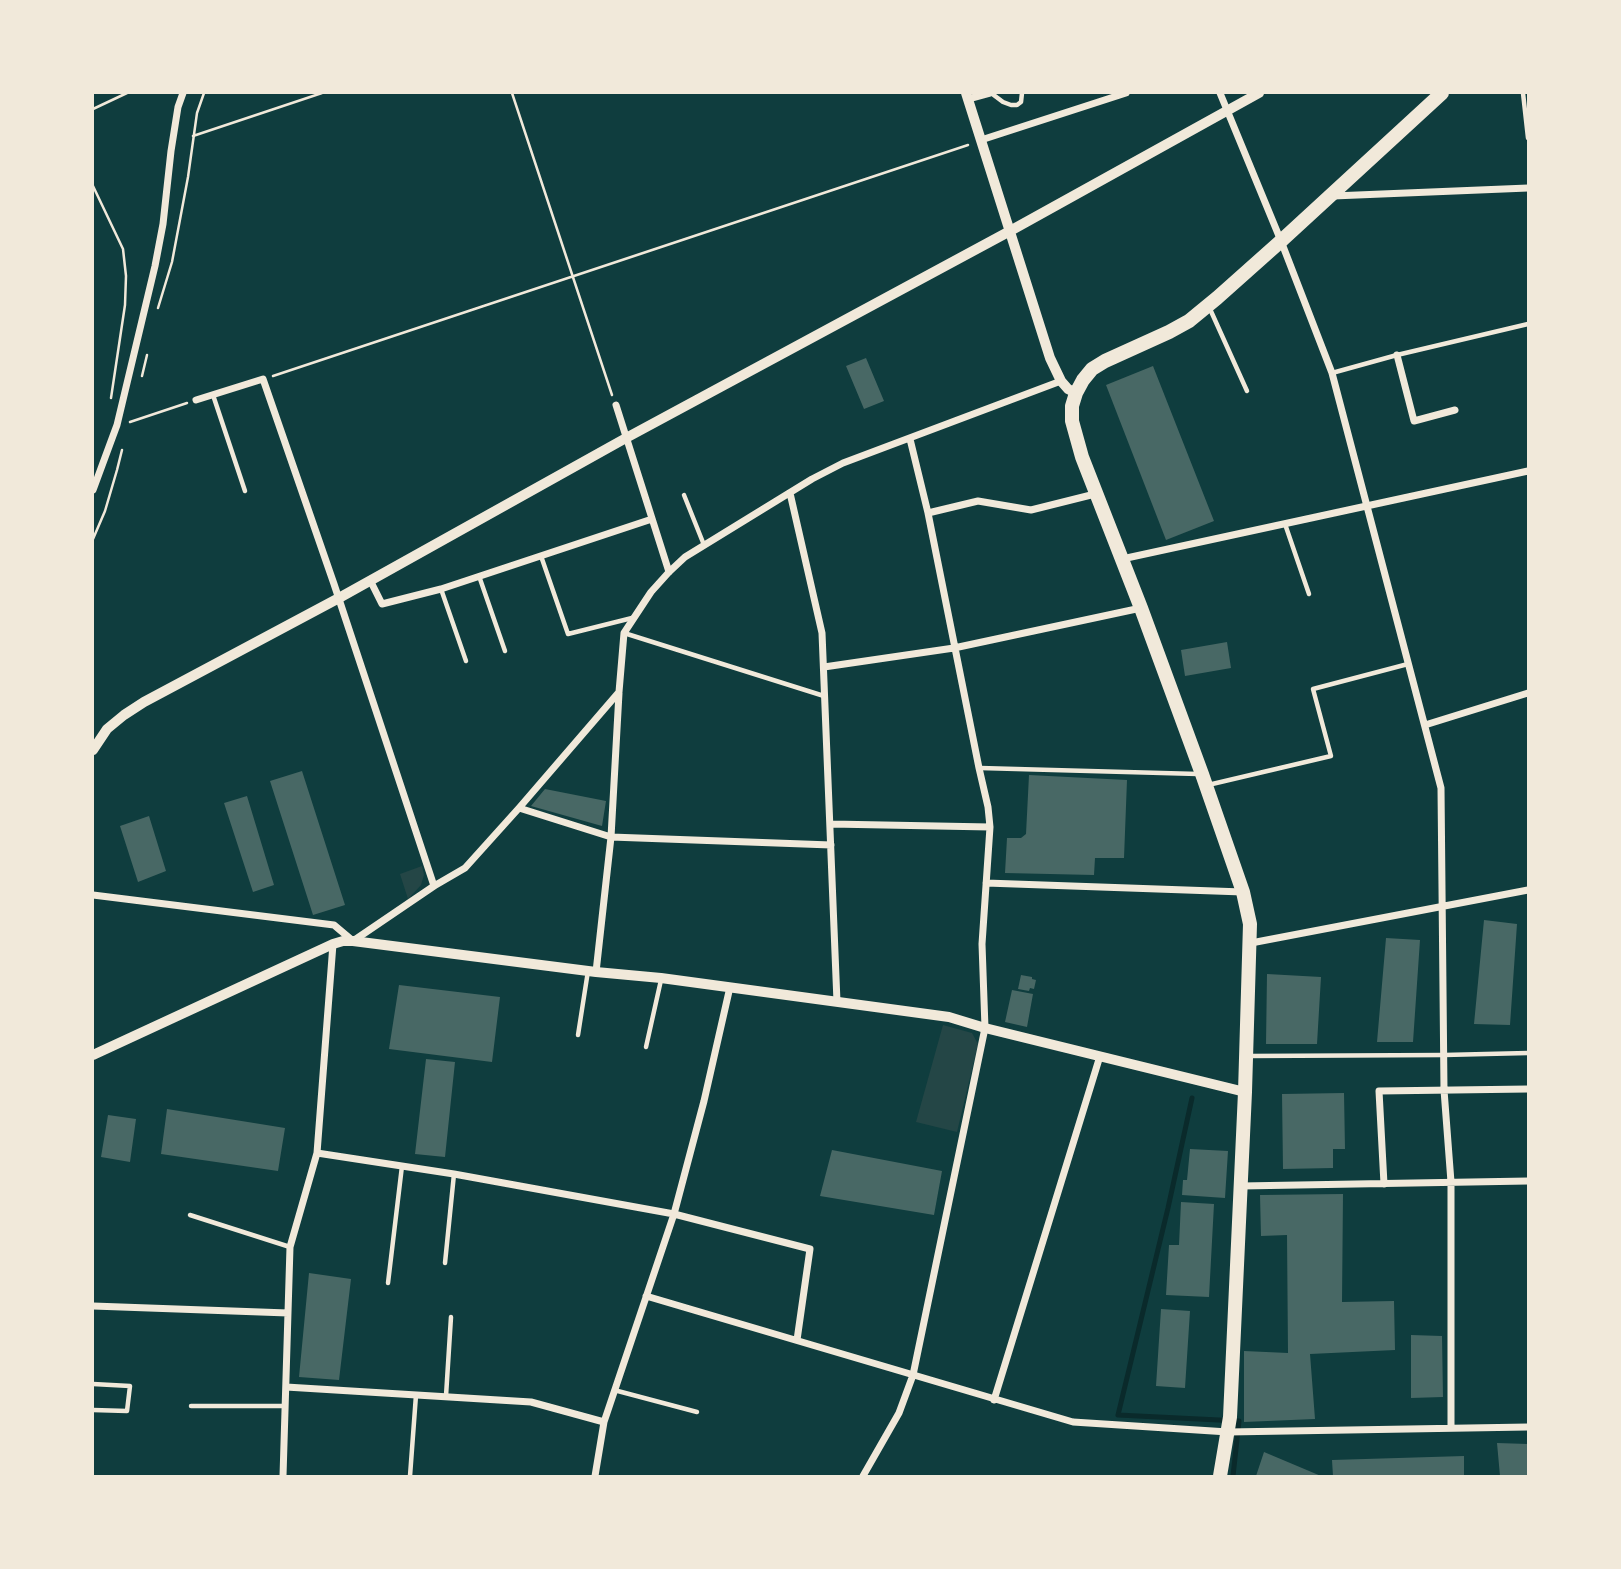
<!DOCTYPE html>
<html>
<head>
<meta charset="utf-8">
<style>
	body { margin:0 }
	#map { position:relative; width:1621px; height:1569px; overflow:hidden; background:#0f3d3e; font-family:"Zilla Slab",serif }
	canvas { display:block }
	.frame { position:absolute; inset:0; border:94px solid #f1e9da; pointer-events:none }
</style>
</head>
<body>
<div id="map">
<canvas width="1621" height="1569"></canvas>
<div class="frame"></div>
</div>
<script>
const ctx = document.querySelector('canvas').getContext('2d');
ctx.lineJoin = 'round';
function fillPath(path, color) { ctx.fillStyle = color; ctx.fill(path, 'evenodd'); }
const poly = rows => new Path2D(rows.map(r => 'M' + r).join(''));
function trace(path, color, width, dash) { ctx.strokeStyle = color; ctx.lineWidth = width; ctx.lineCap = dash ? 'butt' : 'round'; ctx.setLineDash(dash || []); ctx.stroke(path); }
const green = poly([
	[422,866,424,875,421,885,408,899,400,874],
	[943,1025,972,1033,978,1044,957,1132,916,1122]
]);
const stream = poly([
	[1192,1098,1168,1208,1118,1415,1239,1421,1233,1476]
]);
const building = poly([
	[866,358,884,401,864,409,846,366],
	[1153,366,1214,521,1166,540,1106,385],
	[1227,642,1231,668,1185,676,1181,650],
	[302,771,345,905,313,915,270,781],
	[1029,775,1127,780,1124,858,1095,858,1094,875,1005,873,1007,838,1021,838,1026,834],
	[545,789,606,801,602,826,531,806],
	[247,796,274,885,253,892,224,803],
	[149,816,166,871,138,882,120,826],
	[1484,920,1517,924,1510,1025,1474,1024],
	[1386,938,1420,940,1413,1042,1377,1042],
	[1267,974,1321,977,1317,1044,1266,1044],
	[1021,975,1032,977,1032,979,1036,980,1034,989,1030,988,1029,991,1018,989],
	[399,985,500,997,492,1062,389,1049],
	[1012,990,1033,994,1027,1027,1005,1022],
	[426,1059,455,1062,445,1157,415,1154],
	[1344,1093,1345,1149,1333,1149,1333,1168,1283,1169,1282,1094],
	[167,1109,285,1128,278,1171,161,1154],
	[108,1115,136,1119,130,1162,101,1157],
	[1190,1149,1228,1151,1225,1198,1182,1195,1183,1180,1187,1180],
	[832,1150,942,1171,934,1215,820,1196],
	[1343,1194,1342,1302,1394,1301,1395,1350,1310,1354,1315,1419,1244,1422,1244,1351,1288,1353,1287,1235,1261,1236,1260,1195],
	[1181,1202,1214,1204,1209,1297,1166,1295,1169,1245,1179,1245],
	[309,1273,351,1279,339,1380,299,1377],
	[1161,1309,1190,1311,1185,1388,1156,1386],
	[1411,1335,1442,1336,1443,1397,1411,1398],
	[1497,1443,1528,1444,1528,1476,1500,1476],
	[1264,1452,1321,1476,1256,1476],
	[1464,1456,1464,1476,1333,1476,1332,1460]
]);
const path = poly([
	[512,93,612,395],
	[93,109,127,93],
	[193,136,322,93],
	[93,186,123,249,126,276,125,305,111,398],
	[158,308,172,262,188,177,197,113,204,93],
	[142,376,147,355],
	[273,376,968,145],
	[130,422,187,403],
	[93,539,105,511,117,470,122,450]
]);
const service = poly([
	[991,93,1003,102,1011,105,1017,105,1021,102,1022,93],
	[1523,93,1528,138],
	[1210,309,1247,391],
	[1332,373,1397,355,1528,324],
	[213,395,245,491],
	[684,495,704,545],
	[1285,524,1309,594],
	[541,556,568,634,632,618],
	[479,576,505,651],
	[441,589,466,661],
	[624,633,824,696],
	[980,768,1198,774],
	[1208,785,1331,756,1313,689,1408,664],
	[578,1035,588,971],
	[646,1047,661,980],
	[1249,1056,1444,1055,1528,1053],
	[190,1215,290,1247],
	[445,1263,454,1174],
	[388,1283,402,1166],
	[93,1384,130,1386,127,1411,93,1410],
	[614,1390,697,1412],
	[446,1396,451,1317],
	[191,1406,285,1406],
	[410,1476,416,1395]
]);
const minor = poly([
	[1220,93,1281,241,1332,373,1441,788,1444,1090,1451,1182,1451,1428],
	[968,99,990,93],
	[981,140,1126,93],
	[1333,196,1528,188],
	[1397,355,1414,421,1455,410],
	[196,400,263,379,334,584,434,886],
	[616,405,669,572],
	[93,490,117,425,155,266,163,224,171,151,178,107,183,93],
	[790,493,822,633,837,1002],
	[928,513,978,501,1031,510,1095,494],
	[1122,559,1528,471],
	[370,580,382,604,441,589,652,519],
	[824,667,954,648,1141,608],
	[1425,725,1528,693],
	[519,808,611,837,831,845],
	[831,824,990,827],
	[986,883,1243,892],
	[93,895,334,925,353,941,434,886,465,868,519,808,619,692,624,633,651,592,669,572,685,557,812,479,843,463,1061,381],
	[1251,943,1528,890],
	[596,972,611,837,619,693],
	[317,1153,454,1174,674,1214,810,1249,797,1340],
	[1384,1184,1379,1091,1528,1089],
	[1241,1186,1528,1181],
	[646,1296,1073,1422,1228,1432,1528,1427],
	[93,1306,288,1313],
	[286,1387,531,1402,604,1422],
	[994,1400,1100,1056],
	[283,1476,290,1247,317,1153,333,944],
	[595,1476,604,1422,674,1214,704,1101,730,987],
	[863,1476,899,1413,913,1375,985,1028,982,944,990,827,988,807,979,768,928,513,910,439]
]);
const tertiary = poly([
	[966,93,1050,358,1061,381,1068,389,1076,393],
	[93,750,107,729,124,715,144,702,339,598,626,438,1010,231,1259,93],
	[93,1055,333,944,343,941,353,941,596,972,661,978,949,1017,985,1028,1245,1092]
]);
const primary = poly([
	[1220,1476,1230,1417,1245,1092,1250,924,1243,892,1202,774,1141,608,1082,457,1072,421,1072,406,1076,393,1083,380,1092,369,1105,361,1169,332,1189,321,1217,298,1281,241,1442,93]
]);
fillPath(green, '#244646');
trace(stream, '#0a2a2b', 5);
fillPath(building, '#486865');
trace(path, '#f1e9da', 2.5);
trace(service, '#f1e9da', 4.5);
trace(minor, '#f1e9da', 7);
trace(tertiary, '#f1e9da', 10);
trace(primary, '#f1e9da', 14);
</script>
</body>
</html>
